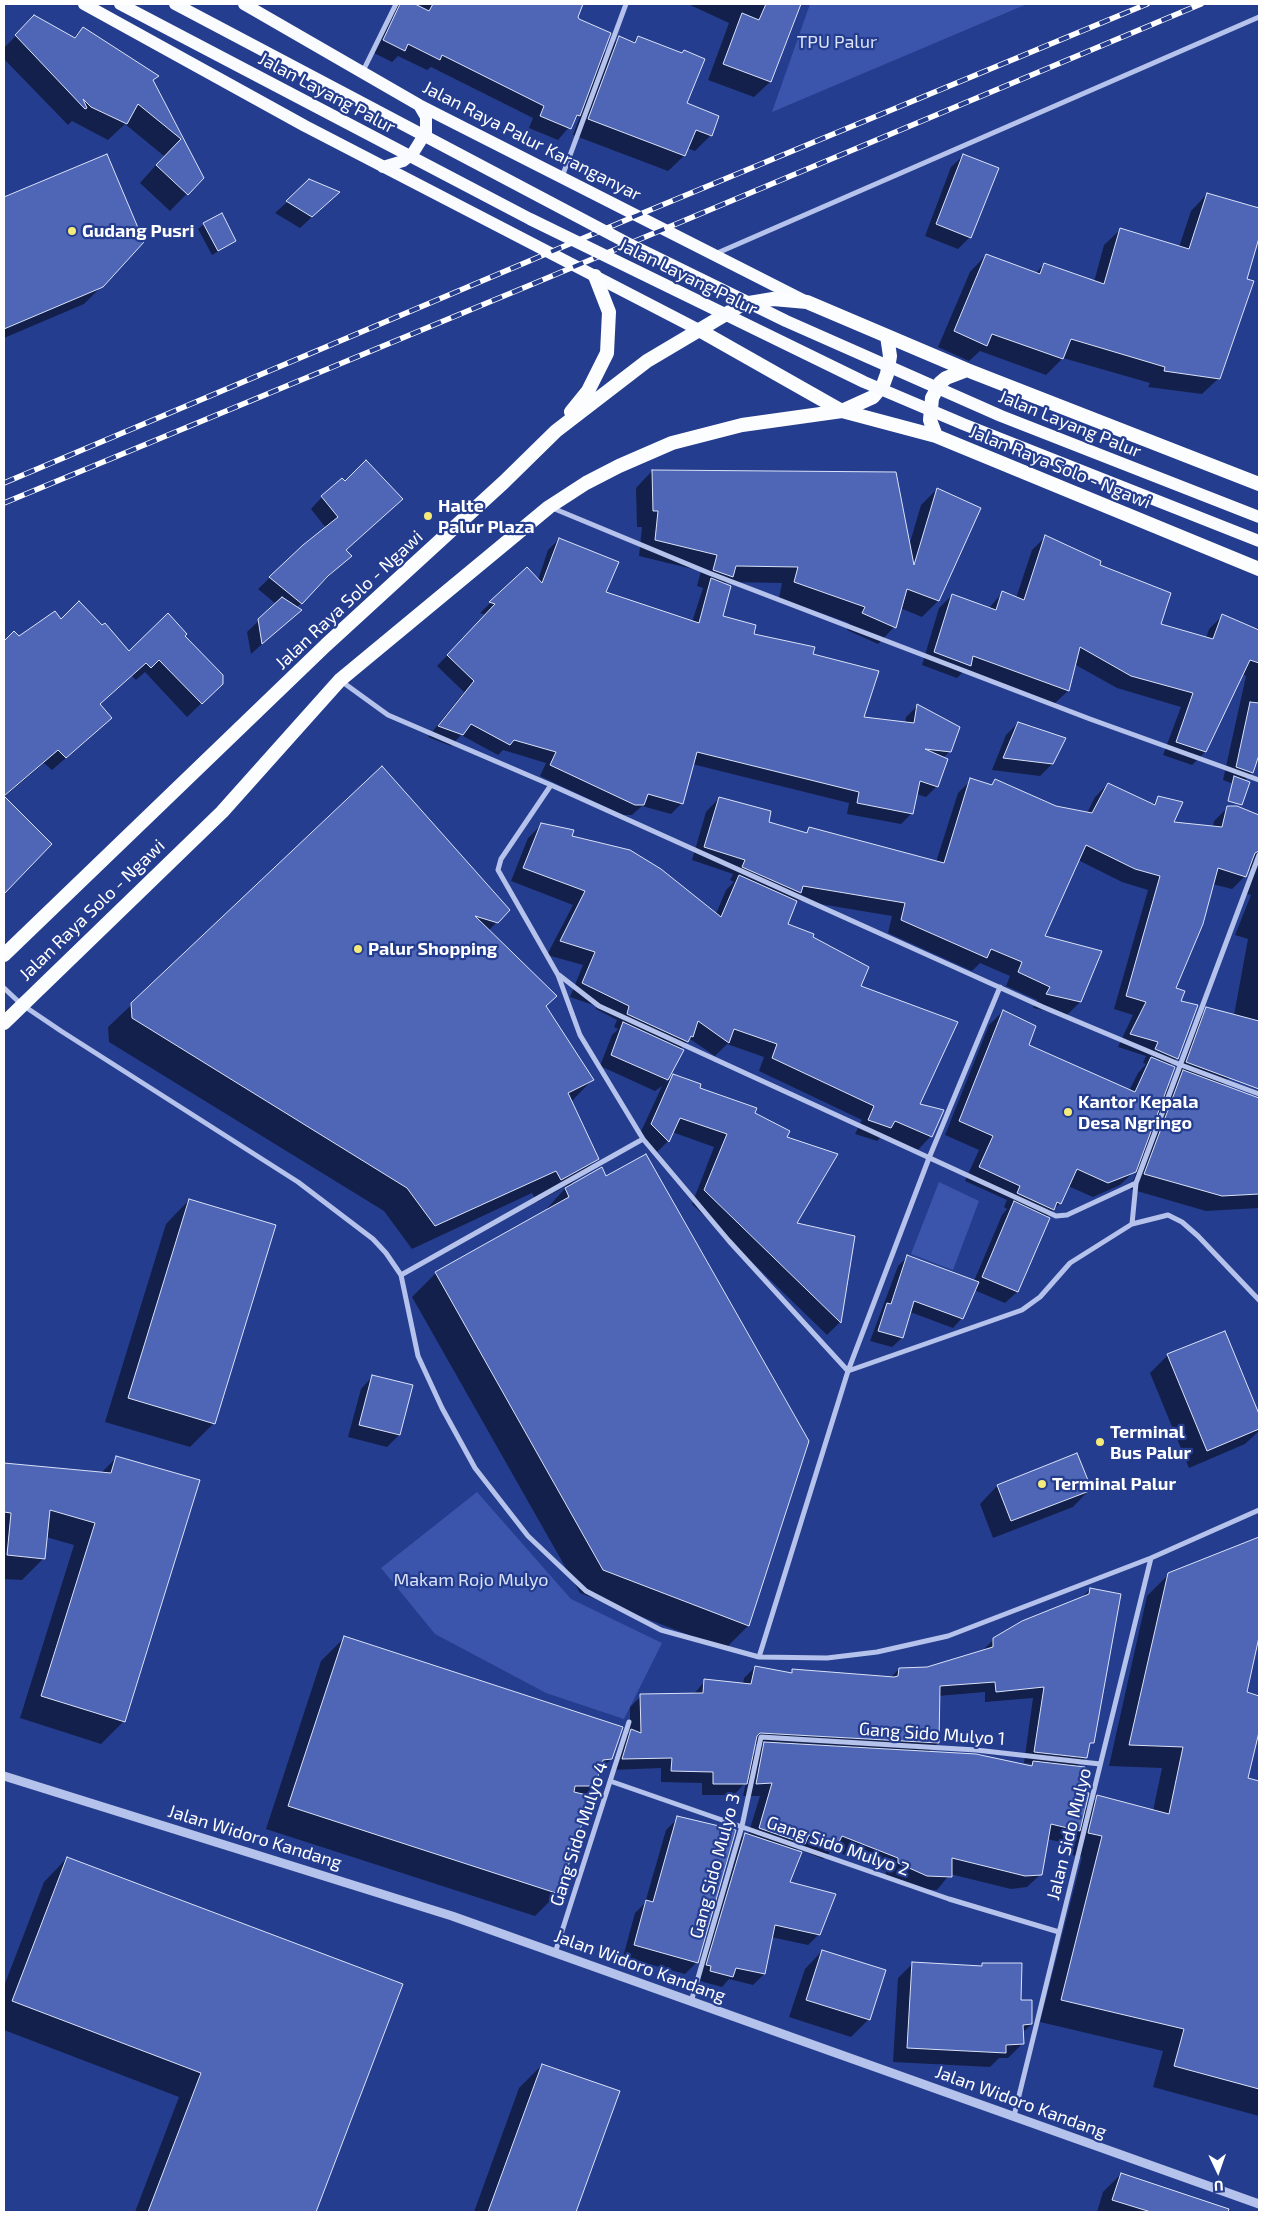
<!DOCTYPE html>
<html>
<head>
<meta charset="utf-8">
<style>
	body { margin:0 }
	#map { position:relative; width:1263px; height:2216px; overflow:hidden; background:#253d8e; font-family:"Exo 2",sans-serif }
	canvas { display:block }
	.frame { position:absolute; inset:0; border:5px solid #fff; pointer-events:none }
	.north { position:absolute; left:1193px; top:2146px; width:50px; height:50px; -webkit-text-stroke:4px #253d8e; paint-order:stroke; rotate:177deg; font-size:14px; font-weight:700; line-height:20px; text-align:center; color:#fff }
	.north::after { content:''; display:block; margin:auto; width:18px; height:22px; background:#fff; clip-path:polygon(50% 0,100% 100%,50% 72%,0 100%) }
</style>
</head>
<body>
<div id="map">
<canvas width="1263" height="2216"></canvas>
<div class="frame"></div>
<div class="north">U</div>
</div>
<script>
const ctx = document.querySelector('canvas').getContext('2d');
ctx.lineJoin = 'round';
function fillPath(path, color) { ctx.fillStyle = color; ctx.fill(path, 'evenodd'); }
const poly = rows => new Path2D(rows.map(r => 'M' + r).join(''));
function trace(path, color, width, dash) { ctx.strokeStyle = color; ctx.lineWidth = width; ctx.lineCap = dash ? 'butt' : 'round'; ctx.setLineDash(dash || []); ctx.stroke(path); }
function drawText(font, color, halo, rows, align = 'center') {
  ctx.font = font + ' "Exo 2",sans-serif'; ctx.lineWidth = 4.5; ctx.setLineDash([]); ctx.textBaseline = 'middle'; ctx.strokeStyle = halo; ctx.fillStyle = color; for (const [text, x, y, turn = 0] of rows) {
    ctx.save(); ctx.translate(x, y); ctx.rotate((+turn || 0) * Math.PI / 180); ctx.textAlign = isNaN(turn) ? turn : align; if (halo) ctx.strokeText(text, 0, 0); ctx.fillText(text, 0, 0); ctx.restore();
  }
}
const green = poly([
	[810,4,1027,4,772,112],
	[939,1182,979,1201,953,1270,911,1254],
	[477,1492,571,1599,662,1643,624,1719,546,1693,435,1634,381,1568]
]);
const shadow = poly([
	[394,4,582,4,576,17,601,56,619,38,632,43,638,37,685,104,711,135,695,151,687,148,684,156,668,171,573,135,581,113,558,140,529,128,533,118,431,67,427,70,398,56,392,62,372,52],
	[688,4,800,4,770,82,754,97,708,80,729,23],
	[34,17,73,38,83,28,157,76,152,81,202,178,170,211,140,183,164,156,125,124,108,140,72,121,68,125,4,59,4,48],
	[106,156,102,286,84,304,4,338,4,198],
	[963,156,970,237,958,249,925,236,951,167],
	[310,181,338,193,300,228,275,213],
	[1207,194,1259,210,1259,234,1219,378,1202,394,1148,387,1150,383,1063,358,1046,375,980,351,969,361,938,347,970,272,986,255,1035,274,1044,264,1094,282,1104,245,1121,229,1179,247,1191,211],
	[204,224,235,241,212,255,198,229],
	[652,471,909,546,921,505,937,489,980,508,938,601,922,617,900,608,894,627,878,644,847,630,849,623,779,598,782,583,727,582,724,585,721,617,753,635,812,655,862,718,905,723,906,717,917,706,950,751,943,758,937,786,926,797,916,794,912,813,901,824,847,814,849,803,692,764,682,803,671,814,642,806,632,815,623,815,540,776,546,763,503,750,498,755,461,735,451,746,428,737,464,692,437,666,486,615,480,613,527,568,538,580,548,550,559,539,604,593,692,622,703,588,697,586,701,571,639,556,642,527,637,527,636,488],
	[345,482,402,499,345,551,350,556,296,608,300,610,251,654,247,632,276,604,258,589,303,546,326,528,311,509,322,497],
	[1045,537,1098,566,1160,625,1206,638,1209,629,1222,616,1254,629,1259,627,1259,751,1252,773,1239,786,1223,780,1246,676,1242,674,1205,752,1192,765,1163,755,1181,707,1117,688,1074,664,1068,691,1054,704,964,671,957,678,922,665,939,608,952,595,989,608,1003,592,1016,598,1032,550],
	[61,621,128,653,183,636,208,697,187,717,145,672,136,680,132,676,99,704,97,731,52,770,44,763,4,797,4,643,14,633,19,638],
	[1018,723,1052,764,1040,776,992,770,1006,735],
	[382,768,509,910,488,931,545,1006,592,1080,571,1102,597,1159,570,1185,748,1626,725,1649,580,1593,412,1297,436,1273,543,1213,568,1185,537,1202,532,1193,412,1249,384,1211,109,1042,108,1027],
	[971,780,990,786,995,781,1056,807,1087,813,1095,797,1108,784,1152,805,1159,798,1172,823,1213,827,1214,821,1228,807,1237,807,1259,816,1259,1086,1230,1077,1221,1086,1224,1091,1259,1105,1259,1208,1206,1211,1130,1189,1138,1168,1120,1185,1093,1197,1068,1186,1060,1203,1046,1218,1048,1219,1017,1292,1005,1303,974,1290,962,1318,953,1328,910,1312,902,1338,892,1347,870,1341,898,1266,907,1257,974,1281,1002,1215,1007,1209,1004,1207,1007,1200,965,1181,979,1150,945,1135,989,1025,1003,1011,1027,1046,1129,1091,1138,1073,1146,1064,1143,1063,1146,1056,1118,1047,1133,1015,1114,1009,1148,890,1122,882,1078,860,1044,936,1080,1002,1067,1015,1033,1008,1037,1000,1006,986,1010,976,980,963,972,971,888,933,892,916,796,900,786,924,811,937,860,987,919,1104,931,1136,918,1150,883,1135,877,1141,855,1134,862,1120,759,1071,764,1057,727,1044,715,1056,690,1039,680,1049,682,1050,665,1083,673,1076,754,1113,786,1138,795,1223,854,1236,840,1322,827,1335,692,1204,714,1147,672,1132,668,1141,655,1154,638,1138,662,1086,655,1091,600,1066,612,1035,618,1029,614,1027,617,1020,596,1009,596,1006,570,997,583,965,547,955,573,905,511,881,528,838,542,824,716,914,726,890,734,882,730,880,733,874,692,860,706,812,719,798,767,822,805,834,810,828,936,862,958,793],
	[1249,867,1251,870,1242,893,1251,895,1235,935,1248,939,1234,1015,1207,1009,1194,1022,1174,1075,1178,1077,1165,1090,1169,1066,1177,1058,1180,1002,1174,989,1212,884,1232,889,1245,876],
	[4,798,51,844,4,892],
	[189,1200,274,1226,213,1424,190,1447,105,1422,166,1224],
	[1224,1332,1259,1417,1259,1431,1245,1444,1189,1468,1150,1373,1168,1355],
	[372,1377,411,1386,399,1435,387,1447,348,1437,361,1389],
	[1076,1455,1090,1489,1073,1507,993,1538,980,1504,997,1486],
	[117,1457,198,1481,123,1722,101,1744,20,1718,74,1545,46,1537,44,1558,22,1580,4,1579,4,1464,101,1473],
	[1259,1538,1259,1632,1245,1693,1259,1697,1259,1730,1247,1779,1259,1782,1259,2116,1153,2087,1163,2051,1040,2022,1082,1857,1067,1854,1072,1837,1065,1843,1047,1839,1041,1874,1027,1887,1011,1889,950,1874,937,1890,913,1889,886,1876,886,1871,832,1850,823,1859,798,1849,796,1852,788,1883,819,1934,808,1945,771,1937,764,1974,753,1985,729,1979,722,1987,700,1981,701,1977,696,1975,734,1845,745,1834,748,1835,760,1796,743,1796,746,1782,734,1795,702,1795,702,1783,661,1782,661,1768,611,1770,620,1742,630,1732,630,1707,641,1696,693,1695,705,1681,743,1684,744,1678,755,1667,790,1674,793,1671,890,1678,899,1669,927,1669,982,1651,994,1639,1081,1598,1090,1589,1092,1742,1088,1747,1086,1757,1076,1767,1078,1792,1083,1811,1098,1797,1153,1811,1162,1768,1109,1766,1147,1596,1169,1574],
	[985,1692,985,1702,1033,1698,1024,1763,1032,1764,1029,1767,928,1753,938,1743,938,1696],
	[754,1744,763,1744,751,1757],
	[344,1638,611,1759,598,1772,594,1786,584,1796,558,1893,535,1916,266,1829,321,1661],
	[678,1818,697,1962,685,1974,623,1957,635,1913,645,1903,666,1830],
	[67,1858,402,1985,314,2212,135,2212,179,2097,4,2030,4,1986,44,1882],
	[822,1951,869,2019,851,2037,789,2017,805,1969],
	[913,1963,980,1967,983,1964,1020,2001,1031,2001,1031,2025,1022,2033,1022,2044,1008,2058,999,2058,990,2067,893,2062,898,1978],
	[542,2065,618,2092,574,2212,474,2212,519,2088],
	[1121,2174,1234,2212,1097,2212,1103,2192]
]);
const building = poly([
	[400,4,415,4,429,11,433,4,583,4,578,17,579,19,611,33,580,116,577,115,571,129,540,116,544,106,442,55,440,60,408,44,405,51,383,40,400,4],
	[766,4,801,4,771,82,723,64,742,13,759,20,766,4],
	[34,15,75,38,83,27,159,76,153,80,204,178,188,195,156,165,181,139,138,104,127,124,91,107,83,99,87,108,85,109,15,35,34,15],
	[619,36,635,43,638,36,682,53,684,50,705,59,687,103,719,116,712,136,696,130,685,156,588,119,619,36],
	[107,154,144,242,103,287,4,329,4,197,107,154],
	[963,154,999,168,971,238,936,224,963,154],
	[309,179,340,192,312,217,286,201,309,179],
	[1207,193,1259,208,1259,238,1247,279,1254,281,1220,379,1164,371,1165,367,1071,339,1063,359,992,334,987,346,954,331,986,254,1040,274,1044,263,1104,284,1120,228,1189,249,1207,193],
	[222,213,236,241,218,251,203,223,222,213],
	[366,460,403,499,346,550,352,556,328,576,302,604,269,577,303,545,338,517,321,496,342,478,345,481,366,460],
	[652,470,896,472,914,565,937,488,981,508,939,601,907,589,896,628,862,613,865,607,794,582,798,567,736,566,733,577,713,570,717,555,655,540,658,511,653,511,652,470],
	[1045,535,1101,561,1100,565,1171,593,1161,624,1213,639,1222,614,1259,630,1259,663,1250,660,1206,752,1176,742,1193,693,1131,676,1080,647,1069,691,973,656,971,666,934,652,952,594,996,610,1002,591,1024,600,1045,535],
	[559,538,619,562,606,592,699,623,711,578,731,586,723,616,756,625,754,634,815,647,813,654,879,671,864,717,914,723,917,704,960,727,951,752,925,749,948,759,938,787,920,781,913,814,857,803,859,792,697,752,683,804,648,794,644,805,635,805,550,765,556,752,514,740,510,745,471,724,463,735,438,726,474,681,447,655,495,604,489,602,527,567,542,583,559,538],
	[282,597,302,610,262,644,258,619,282,597],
	[79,601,102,625,105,623,129,651,168,613,187,634,185,636,223,675,223,684,202,704,159,660,151,668,146,663,100,704,112,718,66,758,58,750,4,796,52,844,4,894,4,641,14,631,19,636,55,611,61,619,79,601],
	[1250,702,1259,703,1259,755,1253,773,1236,767,1250,702],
	[1018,722,1066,738,1053,764,1003,758,1018,722],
	[382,766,510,910,498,923,475,916,557,996,546,1006,594,1080,568,1093,599,1159,561,1180,556,1171,435,1226,407,1188,132,1018,131,1003,382,766],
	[1234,776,1250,782,1242,805,1228,801,1234,776],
	[970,778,992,785,995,779,1056,806,1092,813,1108,783,1155,805,1158,796,1183,802,1174,822,1222,827,1227,806,1237,806,1259,815,1259,851,1255,853,1246,877,1218,868,1203,924,1176,988,1185,991,1181,1001,1198,1005,1178,1059,1155,1049,1158,1042,1130,1034,1146,1002,1126,996,1160,876,1135,869,1086,845,1045,936,1102,951,1081,1002,1046,994,1050,987,1018,972,1022,962,991,949,987,958,901,920,905,903,803,886,801,893,742,867,745,860,704,847,719,797,771,811,769,822,807,833,809,827,944,863,970,778],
	[541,823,574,830,572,836,630,850,661,869,721,917,739,875,797,901,788,924,814,934,813,937,869,967,861,986,958,1022,920,1104,944,1110,932,1137,895,1121,891,1128,868,1120,874,1106,772,1058,777,1044,734,1029,729,1043,698,1021,693,1037,691,1036,688,1042,627,1014,629,1006,582,983,595,952,560,941,585,891,523,868,541,823],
	[1206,1007,1259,1021,1259,1089,1186,1062,1206,1007],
	[1003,1010,1036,1026,1029,1045,1135,1092,1151,1057,1175,1067,1136,1172,1108,1183,1077,1169,1061,1204,1057,1202,1054,1210,1017,1193,1020,1186,979,1167,993,1136,959,1121,1003,1010],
	[623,1022,684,1050,668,1080,611,1055,623,1022],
	[1183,1070,1259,1098,1259,1194,1222,1196,1144,1174,1183,1070],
	[673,1074,701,1084,700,1088,757,1108,755,1113,790,1131,787,1137,838,1154,797,1223,855,1236,841,1323,704,1190,727,1134,680,1118,669,1142,651,1124,673,1074],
	[646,1154,809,1441,749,1626,603,1570,435,1272,569,1197,565,1188,602,1167,606,1176,646,1154],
	[189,1199,276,1225,215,1424,128,1398,189,1199],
	[1014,1201,1050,1218,1018,1292,982,1277,1014,1201],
	[907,1255,979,1282,963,1319,914,1301,903,1338,878,1331,887,1303,891,1304,907,1255],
	[1225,1331,1259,1414,1259,1429,1207,1451,1167,1354,1225,1331],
	[372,1375,413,1385,400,1435,359,1425,372,1375],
	[1077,1453,1092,1490,1011,1521,997,1485,1077,1453],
	[116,1456,200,1480,125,1722,41,1696,95,1523,50,1510,45,1559,7,1555,11,1513,4,1512,4,1463,111,1473,116,1456],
	[1259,1537,1259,1637,1247,1692,1259,1696,1259,1732,1248,1778,1259,1781,1259,2089,1174,2066,1184,2029,1061,2000,1102,1836,1088,1833,1097,1795,1169,1814,1183,1747,1129,1745,1168,1573,1259,1537],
	[1090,1588,1121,1594,1094,1743,1090,1743,1087,1758,1034,1752,1044,1687,996,1692,995,1682,940,1686,939,1743,760,1733,757,1736,747,1784,713,1784,713,1772,671,1771,672,1758,622,1759,631,1729,641,1733,640,1694,703,1693,704,1679,751,1684,755,1666,792,1673,792,1669,894,1677,898,1676,899,1668,927,1667,993,1647,993,1638,1022,1621,1089,1594,1090,1588],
	[344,1636,623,1727,612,1759,603,1760,595,1786,575,1786,574,1792,591,1796,559,1894,288,1806,344,1636],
	[764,1742,976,1754,1032,1766,1033,1761,1085,1767,1079,1791,1089,1793,1080,1831,1051,1824,1042,1875,1025,1876,952,1858,952,1877,927,1876,898,1863,898,1858,842,1836,837,1846,809,1835,805,1844,759,1828,772,1783,756,1784,764,1742],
	[677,1816,736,1830,698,1963,634,1945,646,1900,653,1902,677,1816],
	[745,1833,802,1852,790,1882,836,1894,820,1935,775,1925,765,1974,736,1968,733,1977,710,1971,711,1966,706,1965,745,1833],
	[67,1857,403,1984,316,2212,148,2212,201,2073,12,2001,67,1857],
	[822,1950,886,1970,870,2020,806,2000,822,1950],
	[912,1962,982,1966,982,1963,1022,1963,1021,2000,1032,2000,1032,2024,1023,2025,1024,2044,1006,2045,1006,2053,907,2048,912,1962],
	[542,2064,620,2091,576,2212,488,2212,542,2064],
	[1121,2173,1229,2209,1228,2212,1151,2212,1112,2200,1121,2173]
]);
const minor = poly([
	[363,71,396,4],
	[562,177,626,4],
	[715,254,1259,17],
	[550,507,709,573,1090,719,1259,780],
	[341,681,388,715,551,785,501,859,498,870,558,975,580,1035,643,1139,729,1241,848,1371,929,1158,1000,987],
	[551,785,1043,1007,1181,1065,1259,1094],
	[559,975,599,1006,1056,1216,1067,1215,1136,1183],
	[4,988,21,1004,61,1031,298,1182,373,1239,386,1253,401,1275,418,1356,442,1408,475,1468,528,1536,586,1591,661,1630,759,1657,827,1658,877,1652,948,1636,1151,1558,1259,1510],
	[1132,1224,1136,1183,1259,855],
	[401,1275,643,1139],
	[759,1657,848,1371,1022,1310,1040,1297,1070,1263,1132,1224,1168,1215,1182,1222,1198,1236,1259,1300],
	[610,1781,949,1899,1059,1932],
	[555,1953,629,1722],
	[691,2002,742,1826,761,1737,976,1750,1100,1764],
	[1014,2116,1151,1558]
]);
const tertiary = poly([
	[4,1776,452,1916,1259,2204]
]);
const primary = poly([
	[84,4,305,126,699,330],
	[244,4,419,105,805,301],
	[383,167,403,161,413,153,426,132,426,117,419,105]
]);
const trunk = poly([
	[699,330,842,411,936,436,1259,569],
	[571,412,588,391,607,353,609,312,595,276],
	[936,436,930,420,932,398,940,383,946,378,967,370],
	[4,955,326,645,504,482,556,431,647,361,743,304,773,299,807,302,967,370,1259,484],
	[4,1023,222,812,340,680,549,507,586,483,619,466,672,443,742,425,842,411,873,397,883,385,887,374,890,356,887,336]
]);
const rail = poly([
	[4,483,638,215,1147,4],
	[4,503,540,281,1201,4]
]);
const primaryBridge = poly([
	[120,4,530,219,864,382,963,424,1259,541],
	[175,4,633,246,786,321,1001,416,1259,517]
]);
const markers = [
	[72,231,5,"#f5eb7a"],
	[428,516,5,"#f5eb7a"],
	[358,949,5,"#f5eb7a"],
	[1068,1112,5,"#f5eb7a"],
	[1100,1442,5,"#f5eb7a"],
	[1042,1484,5,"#f5eb7a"]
];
const parkNames = [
	["TPU Palur",837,42],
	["Makam Rojo Mulyo",471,1580]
];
const streetNames = [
	["Jalan Layang Palur",327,93,28],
	["Jalan Raya Palur Karanganyar",532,141,27],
	["Jalan Layang Palur",688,277,26],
	["Jalan Layang Palur",1070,424,22],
	["Jalan Raya Solo - Ngawi",1060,467,22],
	["Jalan Raya Solo - Ngawi",349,600,-43],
	["Jalan Raya Solo - Ngawi",92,910,-44],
	["Gang Sido Mulyo 1",932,1734,4],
	["Gang Sido Mulyo 4",579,1834,-72],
	["Jalan Sido Mulyo",1069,1834,-76],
	["Jalan Widoro Kandang",255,1837,17],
	["Gang Sido Mulyo 2",838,1846,19],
	["Gang Sido Mulyo 3",715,1866,-75],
	["Jalan Widoro Kandang",640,1966,20],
	["Jalan Widoro Kandang",1021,2102,20]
];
const poiNames = [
	["Gudang Pusri",82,231],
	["Halte",438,506],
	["Palur Plaza",438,527],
	["Palur Shopping",368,949],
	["Kantor Kepala",1078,1102],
	["Desa Ngringo",1078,1123],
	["Terminal",1110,1432],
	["Bus Palur",1110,1453],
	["Terminal Palur",1052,1484]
];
fillPath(green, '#3a55ab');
fillPath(shadow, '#0007');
fillPath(building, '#4e66b5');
trace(building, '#dae2f8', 1);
trace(minor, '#b5c2eb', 5);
trace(tertiary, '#b5c2eb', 9);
trace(primary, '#fafbff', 12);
trace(trunk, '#fcfdff', 14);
trace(rail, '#fff', 5.5);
trace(rail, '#253d8e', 4, [11]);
trace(primaryBridge, '#fafbff', 12);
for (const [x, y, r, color] of markers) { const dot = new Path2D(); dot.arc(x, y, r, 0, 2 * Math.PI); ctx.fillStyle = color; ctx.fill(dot); trace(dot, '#253d8e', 2); }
drawText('18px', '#dae2f8', '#253d8e', parkNames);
drawText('18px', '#fff', '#253d8e', streetNames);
drawText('bold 18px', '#fff', '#253d8e', poiNames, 'left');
</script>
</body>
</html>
